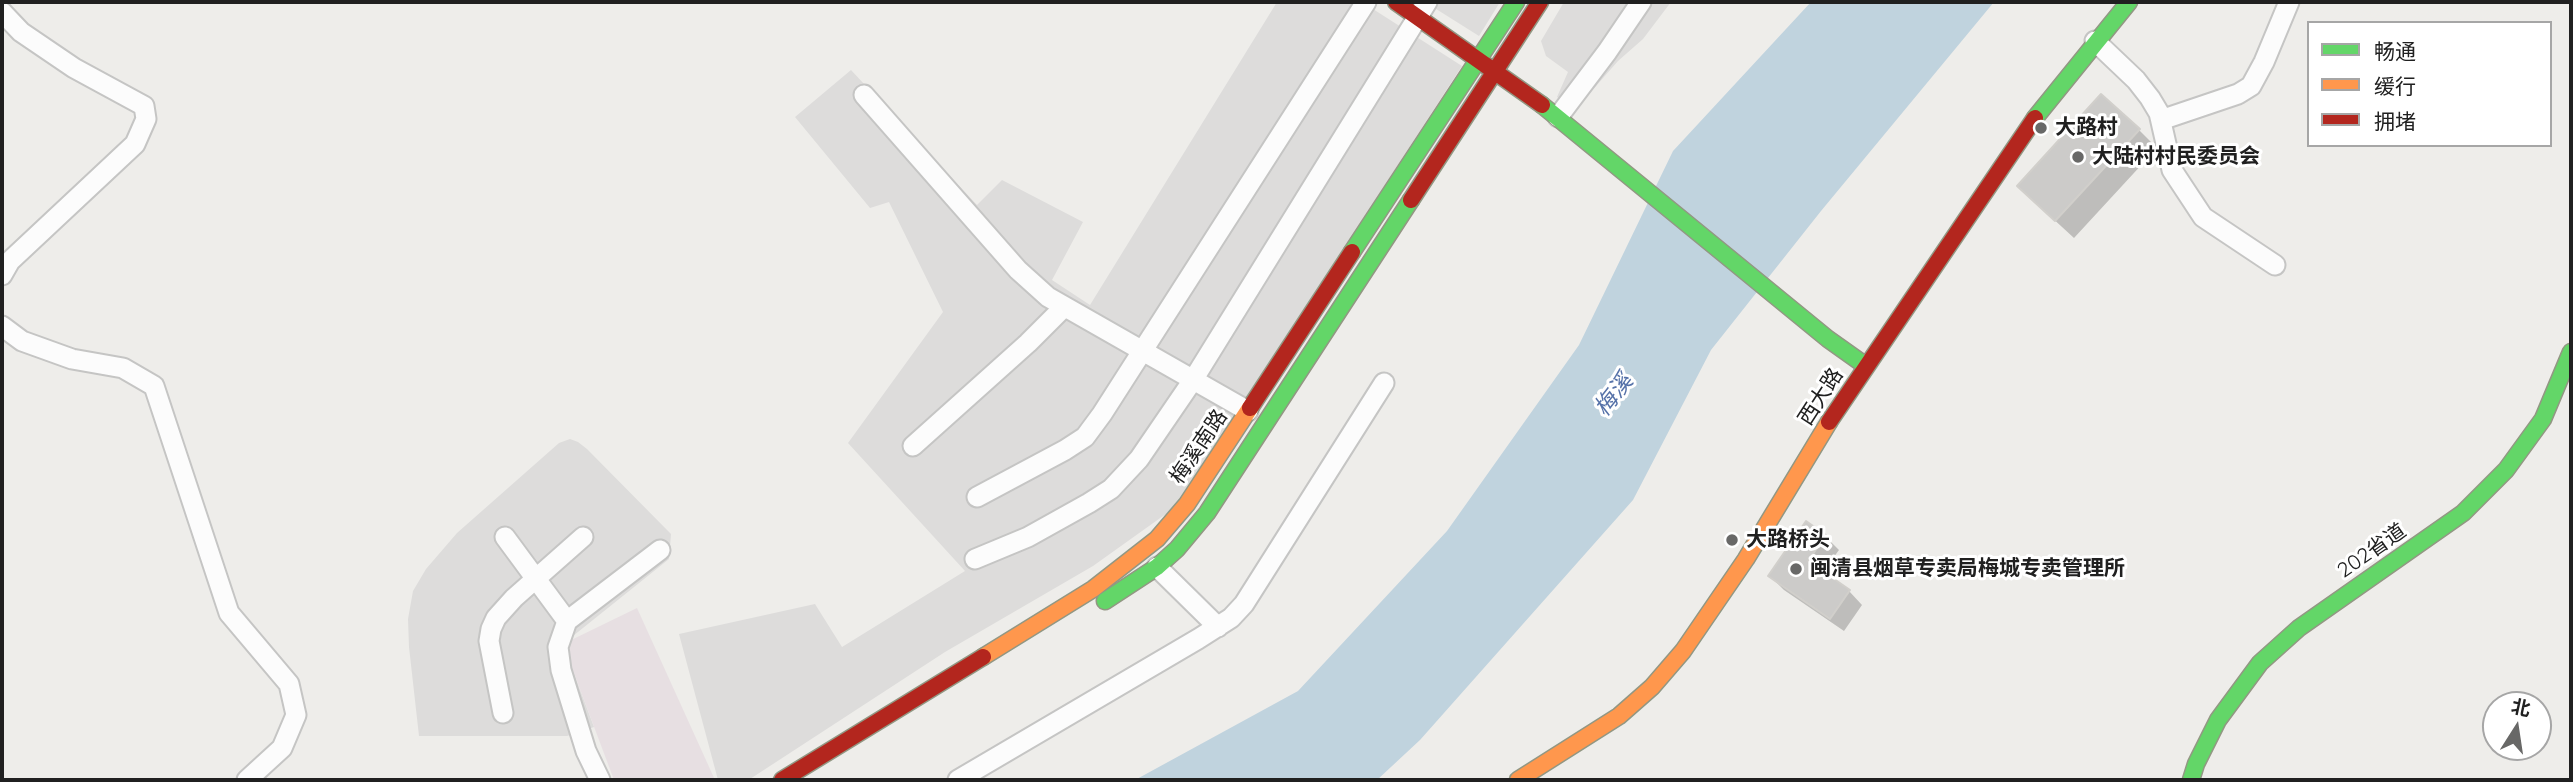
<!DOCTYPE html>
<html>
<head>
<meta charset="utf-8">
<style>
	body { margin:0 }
	#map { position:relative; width:2573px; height:782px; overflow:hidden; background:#eeedea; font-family:Quicksand,"Noto Sans SC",sans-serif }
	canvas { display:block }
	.frame { position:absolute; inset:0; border:4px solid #202020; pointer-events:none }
	.legend { position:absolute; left:2307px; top:21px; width:245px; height:126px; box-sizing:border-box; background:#fff; border:2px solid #a6a6a6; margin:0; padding:9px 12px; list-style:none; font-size:21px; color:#202020 }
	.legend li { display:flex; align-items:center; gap:14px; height:35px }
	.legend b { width:35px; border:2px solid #a6a6a6 }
	.north { position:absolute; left:2482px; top:691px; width:70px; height:70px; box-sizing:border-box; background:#fff; border:2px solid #a6a6a6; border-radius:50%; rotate:12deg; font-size:19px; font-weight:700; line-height:28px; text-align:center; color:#202020 }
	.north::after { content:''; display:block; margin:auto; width:24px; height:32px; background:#686867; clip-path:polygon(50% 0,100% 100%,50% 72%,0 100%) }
</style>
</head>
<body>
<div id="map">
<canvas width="2573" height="782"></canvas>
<div class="frame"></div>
<ul class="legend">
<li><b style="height:9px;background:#63d668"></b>畅通</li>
<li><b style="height:9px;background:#ff974d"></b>缓行</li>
<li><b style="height:9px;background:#b3261e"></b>拥堵</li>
</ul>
<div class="north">北</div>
</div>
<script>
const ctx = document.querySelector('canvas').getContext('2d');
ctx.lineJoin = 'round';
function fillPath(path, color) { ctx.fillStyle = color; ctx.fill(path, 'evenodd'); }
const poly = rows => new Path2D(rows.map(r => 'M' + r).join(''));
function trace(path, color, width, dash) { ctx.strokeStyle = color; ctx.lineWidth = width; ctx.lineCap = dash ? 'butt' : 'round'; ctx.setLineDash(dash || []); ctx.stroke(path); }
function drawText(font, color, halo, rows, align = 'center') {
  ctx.font = font + ' Quicksand,"Noto Sans SC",sans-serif'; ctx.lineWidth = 6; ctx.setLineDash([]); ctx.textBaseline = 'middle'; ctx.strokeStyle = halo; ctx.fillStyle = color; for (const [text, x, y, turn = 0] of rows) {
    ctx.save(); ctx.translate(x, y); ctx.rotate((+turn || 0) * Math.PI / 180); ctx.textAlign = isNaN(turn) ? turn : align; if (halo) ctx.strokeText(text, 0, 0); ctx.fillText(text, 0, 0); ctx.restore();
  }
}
const residential = poly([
	[1277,2,1362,2,1462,66,1177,506,1093,566,945,652,750,779,718,780,679,634,815,604,842,647,965,571,848,443,943,312,889,202,870,208,795,117,851,70,977,205,1002,180,1083,222,1052,280,1090,305],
	[1425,2,1500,2,1479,36],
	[1564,2,1671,2,1643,39,1618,61,1575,110,1557,97,1568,72,1546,56,1541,41],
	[570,439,578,442,587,449,671,534,669,559,563,644,594,727,567,736,419,736,409,647,408,619,413,591,426,569,457,533,559,443]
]);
const industrial = poly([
	[637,608,715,780,614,780,563,644]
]);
const water = poly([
	[1811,2,1994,2,1821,211,1711,350,1633,500,1420,740,1377,780,1135,780,1298,691,1447,531,1579,345,1673,151]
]);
const shadow = poly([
	[2139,130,2157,148,2074,238,2037,204],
	[1825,536,1839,550,1822,573,1849,591,1862,605,1844,631,1784,590,1770,576]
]);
const building = poly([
	[2101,94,2140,129,2055,221,2017,186,2101,94],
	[1806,521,1826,535,1808,561,1850,590,1830,619,1768,576,1806,521]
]);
const street = poly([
	[2,12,21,32,74,68,144,106,146,119,135,144,10,261,2,275],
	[2095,41,2136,80,2150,98,2159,113,2172,170,2203,217,2275,265],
	[864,95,1018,270,1048,297,1248,411],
	[1558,117,1607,52,1641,2],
	[2161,120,2238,94,2251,86,2264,62,2289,2],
	[2,326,22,341,72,359,123,368,154,386,229,613,289,684,296,715,282,748,247,780],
	[913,446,1028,343,1064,307],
	[977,497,1065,450,1085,437,1102,414,1366,2],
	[505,537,567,621,558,647,561,670,586,751,600,780],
	[975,559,1028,537,1089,503,1111,489,1139,459,1193,380,1427,2],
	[1157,567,1218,627],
	[567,621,660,550],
	[503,713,489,641,491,629,496,618,514,598,583,537],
	[958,780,1198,639,1231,618,1244,604,1384,383]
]);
const fast = poly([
	[1542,105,1828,339,1866,366],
	[2035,118,2129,2],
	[1352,252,1516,2],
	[1105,601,1157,567,1177,549,1207,513,1411,200],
	[2191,780,2196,764,2218,720,2260,663,2299,628,2463,513,2506,470,2543,419,2571,352]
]);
const slow = poly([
	[983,657,1093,589,1157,539,1187,504,1250,408],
	[1518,780,1619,716,1652,687,1683,651,1746,559,1829,422]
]);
const jam = poly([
	[1396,2,1542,105],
	[1411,200,1540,2],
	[1250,408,1352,252],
	[1829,422,2035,118],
	[782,780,983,657]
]);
const markers = [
	[2041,128,7,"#686867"],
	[2078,157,7,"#686867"],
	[1732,540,7,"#686867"],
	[1796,569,7,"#686867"]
];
const poiNames = [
	["大路村",2055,128],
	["大陆村村民委员会",2092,157],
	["大路桥头",1746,540],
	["闽清县烟草专卖局梅城专卖管理所",1810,569]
];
const streetNames = [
	["西大路",1821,397,-57],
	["梅溪南路",1199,447,-56],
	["202省道",2372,551,-35]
];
const waterNames = [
	["梅溪",1614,395,-52]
];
fillPath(residential, '#dddcdb');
fillPath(industrial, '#e7dfe2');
fillPath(water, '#c0d3de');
fillPath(shadow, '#0003');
fillPath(building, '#cccbc9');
trace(building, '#d1cfcb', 2);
trace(street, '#c5c5c4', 23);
trace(fast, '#929783', 19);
trace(slow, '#929783', 19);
trace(jam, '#929783', 19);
trace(street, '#fcfcfc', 19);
trace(fast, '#63d668', 16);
trace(slow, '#ff974d', 16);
trace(jam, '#b3261e', 16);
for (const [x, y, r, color] of markers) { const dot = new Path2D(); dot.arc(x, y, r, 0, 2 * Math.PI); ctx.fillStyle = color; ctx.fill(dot); trace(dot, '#fff', 2.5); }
drawText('bold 21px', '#202020', '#fff', poiNames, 'left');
drawText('21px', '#202020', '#fff', streetNames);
drawText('italic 23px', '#5571a8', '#fff', waterNames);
</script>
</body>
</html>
